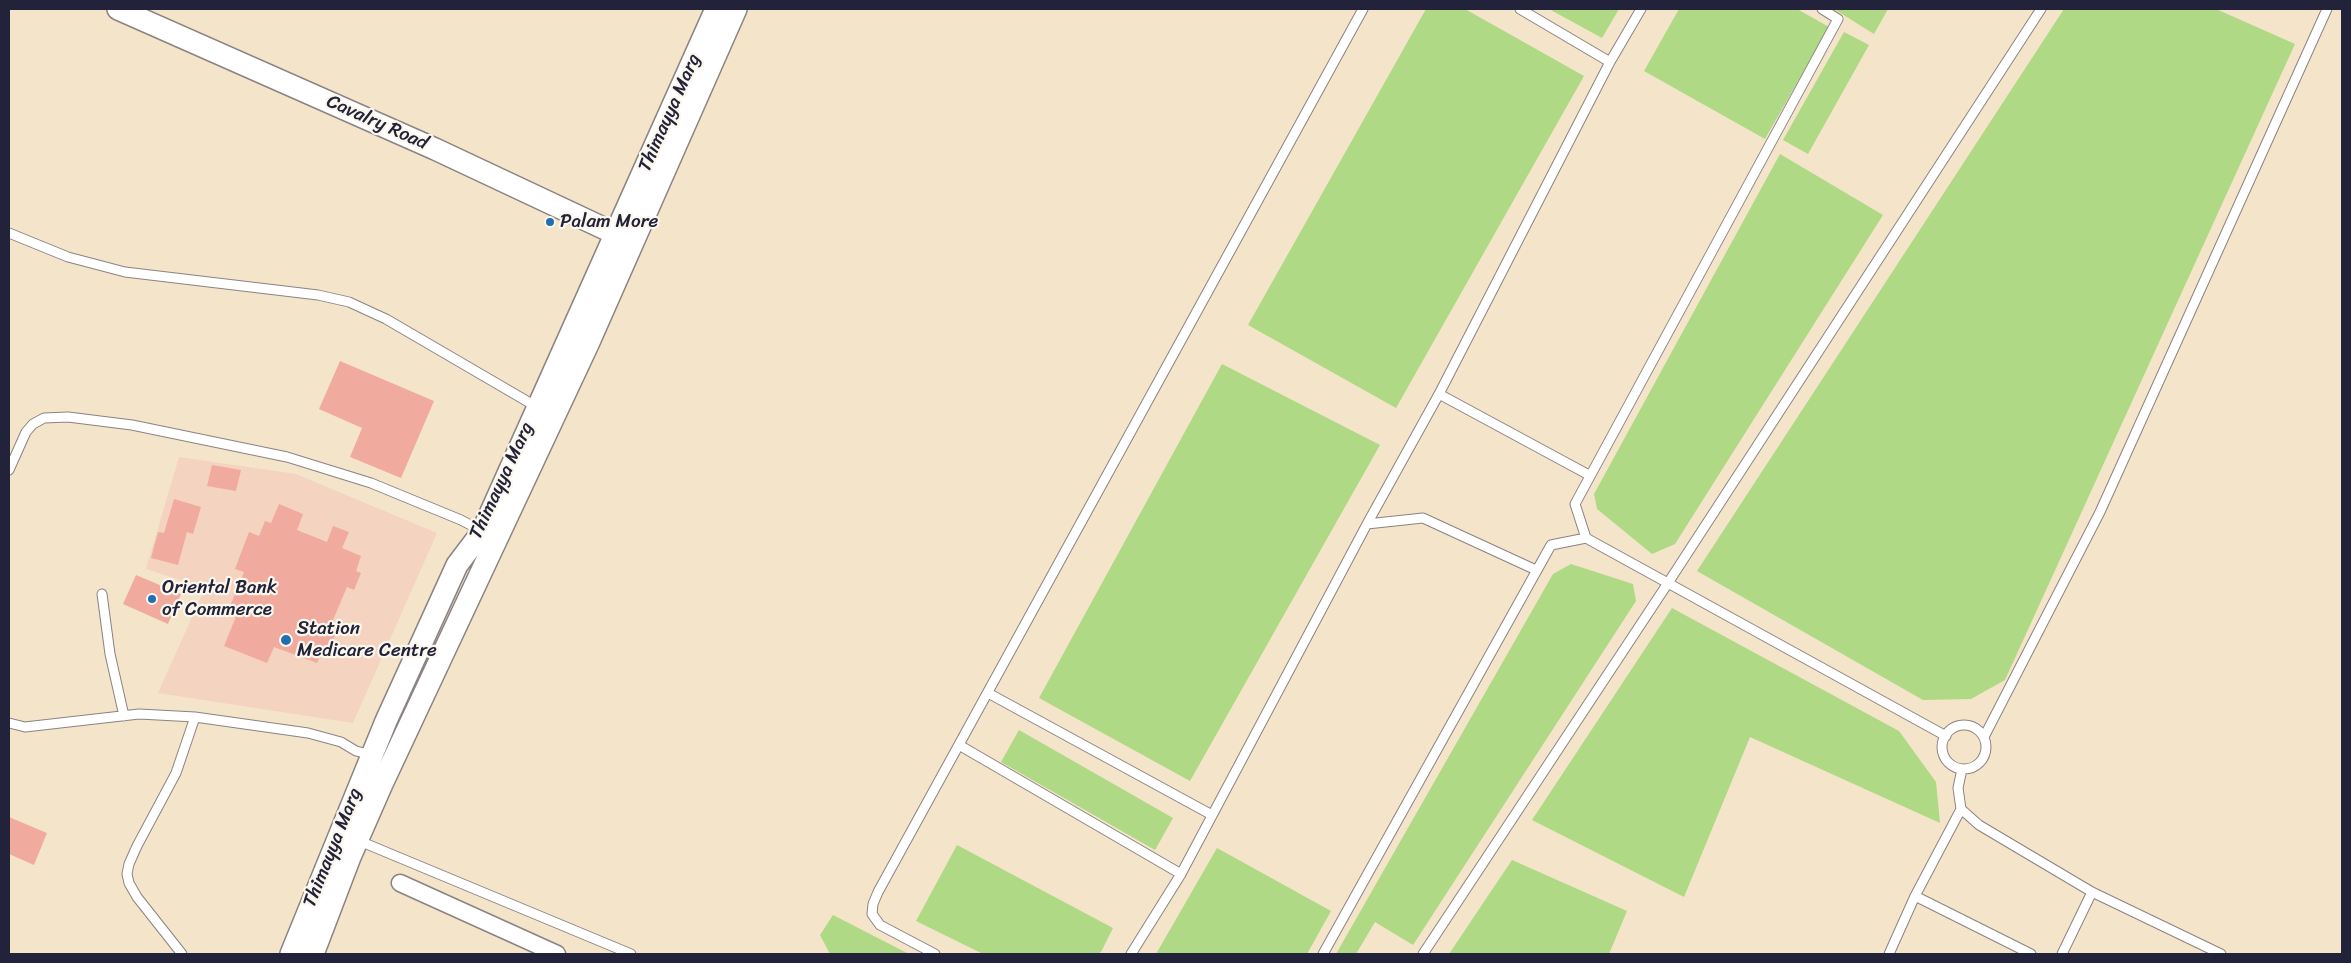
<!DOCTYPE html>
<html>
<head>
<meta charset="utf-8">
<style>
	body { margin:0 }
	#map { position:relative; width:2351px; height:963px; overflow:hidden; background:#f4e4ca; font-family:Sriracha,sans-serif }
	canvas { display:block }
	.frame { position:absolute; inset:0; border:10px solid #22223b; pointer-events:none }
</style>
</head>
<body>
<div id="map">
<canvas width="2351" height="963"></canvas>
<div class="frame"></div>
</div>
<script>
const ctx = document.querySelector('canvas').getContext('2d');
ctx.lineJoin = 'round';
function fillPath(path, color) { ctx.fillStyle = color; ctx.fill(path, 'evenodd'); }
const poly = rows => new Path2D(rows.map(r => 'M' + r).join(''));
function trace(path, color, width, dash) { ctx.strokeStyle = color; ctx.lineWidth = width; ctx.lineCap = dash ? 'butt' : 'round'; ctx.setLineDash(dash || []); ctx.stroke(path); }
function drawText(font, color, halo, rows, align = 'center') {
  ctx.font = font + ' Sriracha,sans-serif'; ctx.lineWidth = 4.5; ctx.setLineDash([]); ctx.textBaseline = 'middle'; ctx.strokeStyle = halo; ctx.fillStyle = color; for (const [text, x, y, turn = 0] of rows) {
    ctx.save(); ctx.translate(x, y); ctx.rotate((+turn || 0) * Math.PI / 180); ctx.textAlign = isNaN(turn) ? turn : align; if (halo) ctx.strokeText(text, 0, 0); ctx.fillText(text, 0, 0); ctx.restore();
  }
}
const built = poly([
	[179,457,296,474,437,533,353,723,158,693,205,588,146,569]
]);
const green = poly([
	[1426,9,1465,9,1584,76,1396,408,1248,325],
	[1549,9,1619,9,1602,38],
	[1679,9,1797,9,1829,27,1765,139,1644,71],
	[1834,9,1888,9,1874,34],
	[2064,9,2216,9,2295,44,2005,680,1971,699,1923,700,1697,571],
	[1844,32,1869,45,1808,154,1783,140],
	[1780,154,1883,215,1675,544,1652,554,1597,509,1594,494],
	[1222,364,1380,445,1190,781,1039,698],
	[1571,564,1633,584,1636,601,1413,945,1375,922,1356,954,1336,954,1553,574],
	[1672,608,1899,731,1936,782,1940,823,1750,737,1684,897,1532,820],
	[1019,730,1173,818,1155,850,1001,762],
	[957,845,1113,928,1101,952,1097,954,983,954,916,921],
	[1217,848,1331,911,1307,954,1156,954],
	[1512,860,1627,911,1609,954,1449,954],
	[833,915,909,954,830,954,820,935]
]);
const building = poly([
	[340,361,434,401,401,478,350,457,362,428,319,409],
	[212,465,241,470,236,491,207,486],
	[174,499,201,507,193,534,187,532,178,565,151,558,158,532,164,533],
	[279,504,303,514,297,530,327,542,333,526,349,532,342,548,361,556,356,571,361,573,354,590,347,587,328,632,335,635,329,652,323,649,317,663,274,647,267,663,224,646,237,614,228,611,244,572,235,569,244,545,249,532,259,536,265,521,271,523],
	[136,575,181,594,168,624,123,604],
	[9,817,47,833,34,865,9,854]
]);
const service = poly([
	[1520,9,1610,62],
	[9,233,68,257,125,272,318,295,349,302,386,319,537,407],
	[1439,394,1589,475],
	[9,470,26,432,33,424,44,418,68,417,132,425,287,457,371,483,461,520,482,531],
	[1367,524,1423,518,1536,570],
	[1586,538,1946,736],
	[102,594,110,654,124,716],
	[988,693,1212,815],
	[9,723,25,727,139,714,195,717,308,733,341,742,356,751,372,755],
	'1942 747a22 22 0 1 1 44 0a22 22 0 1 1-44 0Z',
	[1984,737,2100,512,2327,9],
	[959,745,1181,874],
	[1962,769,1958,788,1961,809,1979,825,2092,892,2221,954],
	[357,840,631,954],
	[1915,896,2031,954],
	[182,954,137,897,129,883,127,874,129,864,137,846,176,773,195,717],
	[935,954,880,925,872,914,873,904,878,892,1363,9],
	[1131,954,1181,874,1367,524,1439,394,1610,62,1641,9],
	[1323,954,1551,545,1586,538,1575,504,1838,19,1822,9],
	[1423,954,1668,583,2041,9],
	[1889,954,1915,896,1961,809],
	[2062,954,2092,892]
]);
const minor = poly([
	[400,883,557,954]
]);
const tertiary = poly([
	[118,9,435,149,616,234],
	[291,954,386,721,457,565,482,532,716,9],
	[313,954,350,857,382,784,589,342,736,9]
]);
const markers = [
	[550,222,5,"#1f6fb2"],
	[152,599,5,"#1f6fb2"],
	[286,640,6,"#1f6fb2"]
];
const streetNames = [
	["Thimayya Marg",670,113,-66],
	["Cavalry Road",377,123,24],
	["Thimayya Marg",502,481,-65],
	["Thimayya Marg",333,848,-68]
];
const poiNames = [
	["Palam More",560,222],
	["Oriental Bank",162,588],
	["of Commerce",162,610],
	["Station",297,629],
	["Medicare Centre",297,651]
];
fillPath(built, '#f4d3c0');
fillPath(green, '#afd984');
fillPath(building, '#f1ab9e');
trace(service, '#8b8382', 11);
trace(minor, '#8b8382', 19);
trace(tertiary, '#8b8382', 24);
trace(service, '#fff', 9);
trace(minor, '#fff', 16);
trace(tertiary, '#fff', 21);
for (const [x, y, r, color] of markers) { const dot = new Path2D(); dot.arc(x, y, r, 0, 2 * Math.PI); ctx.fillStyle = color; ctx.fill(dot); trace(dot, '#fbf7ec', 2); }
drawText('19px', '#22223b', '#fbf7ec', streetNames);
drawText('19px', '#22223b', '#fbf7ec', poiNames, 'left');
</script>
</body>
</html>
